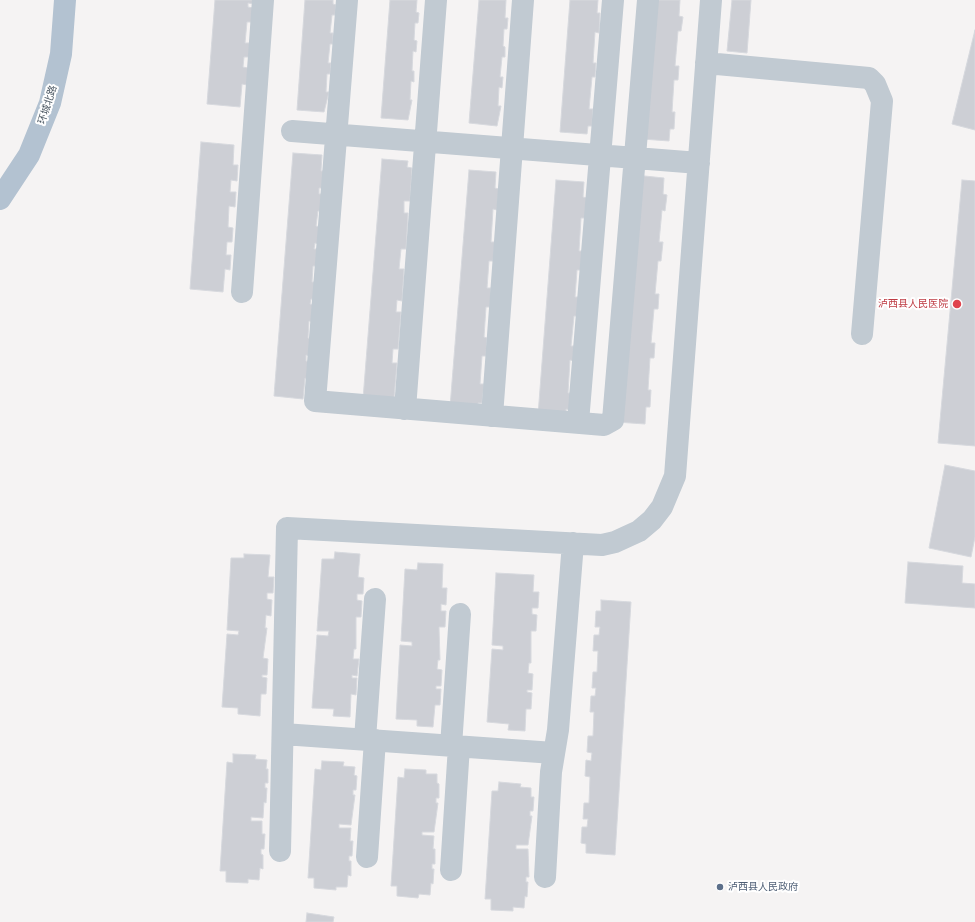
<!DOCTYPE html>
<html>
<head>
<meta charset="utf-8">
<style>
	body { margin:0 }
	canvas { display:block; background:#f5f3f3 }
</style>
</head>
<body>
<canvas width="975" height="922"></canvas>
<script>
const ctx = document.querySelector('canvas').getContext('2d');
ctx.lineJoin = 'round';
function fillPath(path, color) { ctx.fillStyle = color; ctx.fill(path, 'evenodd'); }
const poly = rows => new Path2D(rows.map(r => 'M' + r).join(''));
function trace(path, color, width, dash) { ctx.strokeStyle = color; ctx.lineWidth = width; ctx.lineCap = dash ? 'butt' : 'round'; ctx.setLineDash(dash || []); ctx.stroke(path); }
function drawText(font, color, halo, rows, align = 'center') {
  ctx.font = font + ' Signika,"Noto Sans SC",sans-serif'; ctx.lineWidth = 4; ctx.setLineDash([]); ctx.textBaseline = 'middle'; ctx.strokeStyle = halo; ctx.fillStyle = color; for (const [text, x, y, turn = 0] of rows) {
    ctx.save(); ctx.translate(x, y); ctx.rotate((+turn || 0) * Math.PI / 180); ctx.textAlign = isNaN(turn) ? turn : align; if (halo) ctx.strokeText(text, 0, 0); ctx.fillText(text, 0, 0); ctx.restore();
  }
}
const building = poly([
	[215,0,254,0,254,4,248,3,248,7,253,8,252,22,247,22,245,43,250,43,249,57,244,57,243,67,248,68,247,85,242,84,240,107,207,104,215,0],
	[305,0,333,0,333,4,336,5,335,15,332,15,330,33,333,33,333,44,330,44,328,63,331,63,330,74,327,74,326,92,329,92,324,112,297,110,305,0],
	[390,0,417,0,416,12,419,13,418,23,415,23,414,40,417,41,416,52,413,51,412,71,414,71,414,82,411,81,410,100,412,100,408,120,381,118,390,0],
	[479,0,506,0,505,18,508,18,507,29,504,29,503,46,505,47,505,57,502,57,500,77,503,77,502,88,499,87,498,106,501,106,497,126,469,123,479,0],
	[570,0,598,0,597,13,600,13,599,33,595,32,593,63,596,63,595,77,592,77,589,109,593,109,592,126,588,126,587,134,560,132,570,0],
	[653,0,680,0,679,16,683,17,681,31,678,31,675,66,679,66,678,80,674,80,672,112,675,112,674,129,670,129,669,141,642,139,653,0],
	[732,0,751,0,747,53,727,51,732,0],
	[975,30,975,130,952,124,975,30],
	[201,142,234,145,233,165,238,165,237,181,231,180,230,192,236,192,235,207,229,206,228,227,233,228,232,242,227,242,226,255,231,255,230,270,225,269,223,292,190,289,201,142],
	[293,153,322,155,321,171,325,171,323,188,319,188,319,194,323,194,322,211,318,211,316,226,321,227,319,244,315,243,314,249,319,249,318,266,313,266,312,282,316,282,315,299,311,299,310,304,315,305,314,322,309,321,308,338,312,339,311,356,306,355,306,361,310,362,309,379,305,378,303,399,274,396,293,153],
	[382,159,408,161,407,167,412,168,410,201,404,201,404,213,408,213,406,249,401,249,399,269,404,269,402,301,397,300,396,312,401,312,398,349,393,349,392,363,397,363,394,398,363,399,382,159],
	[469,170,496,172,495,188,499,189,497,210,493,209,491,242,495,242,493,261,489,261,487,288,491,288,490,307,486,307,484,337,487,338,486,356,482,356,480,384,484,384,482,403,478,403,478,409,450,407,469,170],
	[635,175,664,178,663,194,667,195,665,211,662,210,659,242,663,242,661,261,658,261,655,294,659,294,658,309,654,309,651,343,655,343,654,358,650,358,648,390,651,390,650,407,646,407,645,424,616,422,635,175],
	[556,180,584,182,583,197,587,198,585,218,581,218,579,251,583,251,581,270,577,270,575,297,579,297,578,316,574,316,571,346,575,346,574,361,570,360,568,393,571,393,570,410,566,409,566,418,538,415,556,180],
	[962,180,975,181,975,446,938,443,962,180],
	[945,465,975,471,975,537,971,557,929,548,945,465],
	[335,552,360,554,358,577,364,578,363,594,357,594,357,600,362,601,361,617,356,617,356,649,354,649,353,659,359,659,357,676,352,675,352,678,357,678,356,695,351,694,350,717,333,716,334,709,312,708,317,635,328,636,329,631,317,631,322,559,334,559,335,552],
	[244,554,270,555,268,577,274,577,273,593,267,593,267,599,272,600,271,616,266,615,265,628,267,628,263,658,268,659,267,675,262,675,262,677,267,678,266,694,261,694,260,716,238,714,238,708,222,707,227,634,238,635,239,631,227,630,231,558,244,558,244,554],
	[908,562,963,566,962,583,975,584,975,608,905,603,908,562],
	[418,563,443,564,442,588,447,588,446,605,441,604,441,611,446,611,445,627,439,627,440,660,438,660,437,669,442,670,441,686,436,686,436,689,441,689,440,705,435,705,433,727,417,726,417,720,396,719,400,645,412,646,412,642,401,641,405,569,417,570,418,563],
	[496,573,534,575,533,592,539,592,538,608,532,608,532,614,537,615,536,631,531,631,531,663,529,663,528,673,533,674,532,690,527,690,527,692,532,693,531,709,526,709,525,731,508,730,509,724,487,722,492,649,503,650,503,646,492,645,496,573],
	[601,600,631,602,615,855,586,853,586,844,581,843,582,827,587,827,588,819,583,819,584,803,589,803,590,777,585,776,586,760,591,761,592,753,587,752,588,736,593,736,594,712,590,712,591,696,595,696,596,688,592,688,593,672,597,672,598,651,593,651,594,635,599,635,600,627,595,627,596,611,601,611,601,600],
	[233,754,256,755,255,759,267,760,266,769,268,769,268,783,265,783,265,788,267,788,266,803,264,802,263,818,251,817,251,821,262,821,262,834,265,834,264,849,261,849,261,854,263,855,263,869,260,868,259,880,248,879,248,883,226,882,226,871,220,871,227,762,233,763,233,754],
	[322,761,344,762,343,766,355,767,354,775,357,776,356,790,353,790,353,795,355,795,351,825,339,824,339,828,351,828,350,841,353,841,352,856,349,856,349,861,351,861,351,876,348,875,347,887,336,887,336,890,314,888,314,878,308,878,315,769,321,770,322,761],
	[405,769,426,770,426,774,437,774,437,783,439,784,439,798,436,798,436,803,438,803,434,832,422,832,422,835,434,836,433,849,435,849,435,864,432,864,432,869,434,869,433,884,431,883,430,895,419,894,418,898,397,896,397,886,391,886,398,777,404,778,405,769],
	[499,782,521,784,520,787,531,788,531,797,534,797,533,811,530,811,530,816,532,816,528,845,516,845,516,849,528,849,529,877,526,877,526,882,528,882,527,897,525,896,524,908,513,907,513,911,491,910,491,899,485,899,492,791,498,791,499,782],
	[307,913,334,917,333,922,306,922,307,913]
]);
const minor = poly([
	[347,0,315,401,604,425,613,420,648,0],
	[706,63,869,78,875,84,882,101,862,334],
	[292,131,699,163],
	[242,292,263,0],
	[405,409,436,0],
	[492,416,523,0],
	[578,422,613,0],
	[283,734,554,753],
	[365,739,375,599],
	[451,746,460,614],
	[280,851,287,528,602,545,615,542,639,531,652,520,662,507,675,476,711,0],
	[367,857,375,740],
	[451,870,459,746],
	[545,877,551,772,558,730,573,543]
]);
const major = poly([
	[0,199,29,155,50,103,61,54,65,0]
]);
const markers = [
	[957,304,5,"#e0444e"],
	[720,887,4,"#5c6f8a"]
];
const streetNames = [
	["环城北路",48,105,-72]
];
const healthNames = [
	["泸西县人民医院",948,304]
];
const serviceNames = [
	["泸西县人民政府",728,887]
];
fillPath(building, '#cdcfd5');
trace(building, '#d7d9de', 1);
trace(minor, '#c1cad2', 22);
trace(major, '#b3c2d1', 22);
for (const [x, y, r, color] of markers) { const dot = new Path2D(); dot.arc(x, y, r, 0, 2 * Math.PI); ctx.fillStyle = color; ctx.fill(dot); trace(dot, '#fff', 1.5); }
drawText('10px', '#4a5661', '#fff', streetNames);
drawText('10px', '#be3a42', '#fff', healthNames, 'right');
drawText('10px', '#4e5e75', '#fff', serviceNames, 'left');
</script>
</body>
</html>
